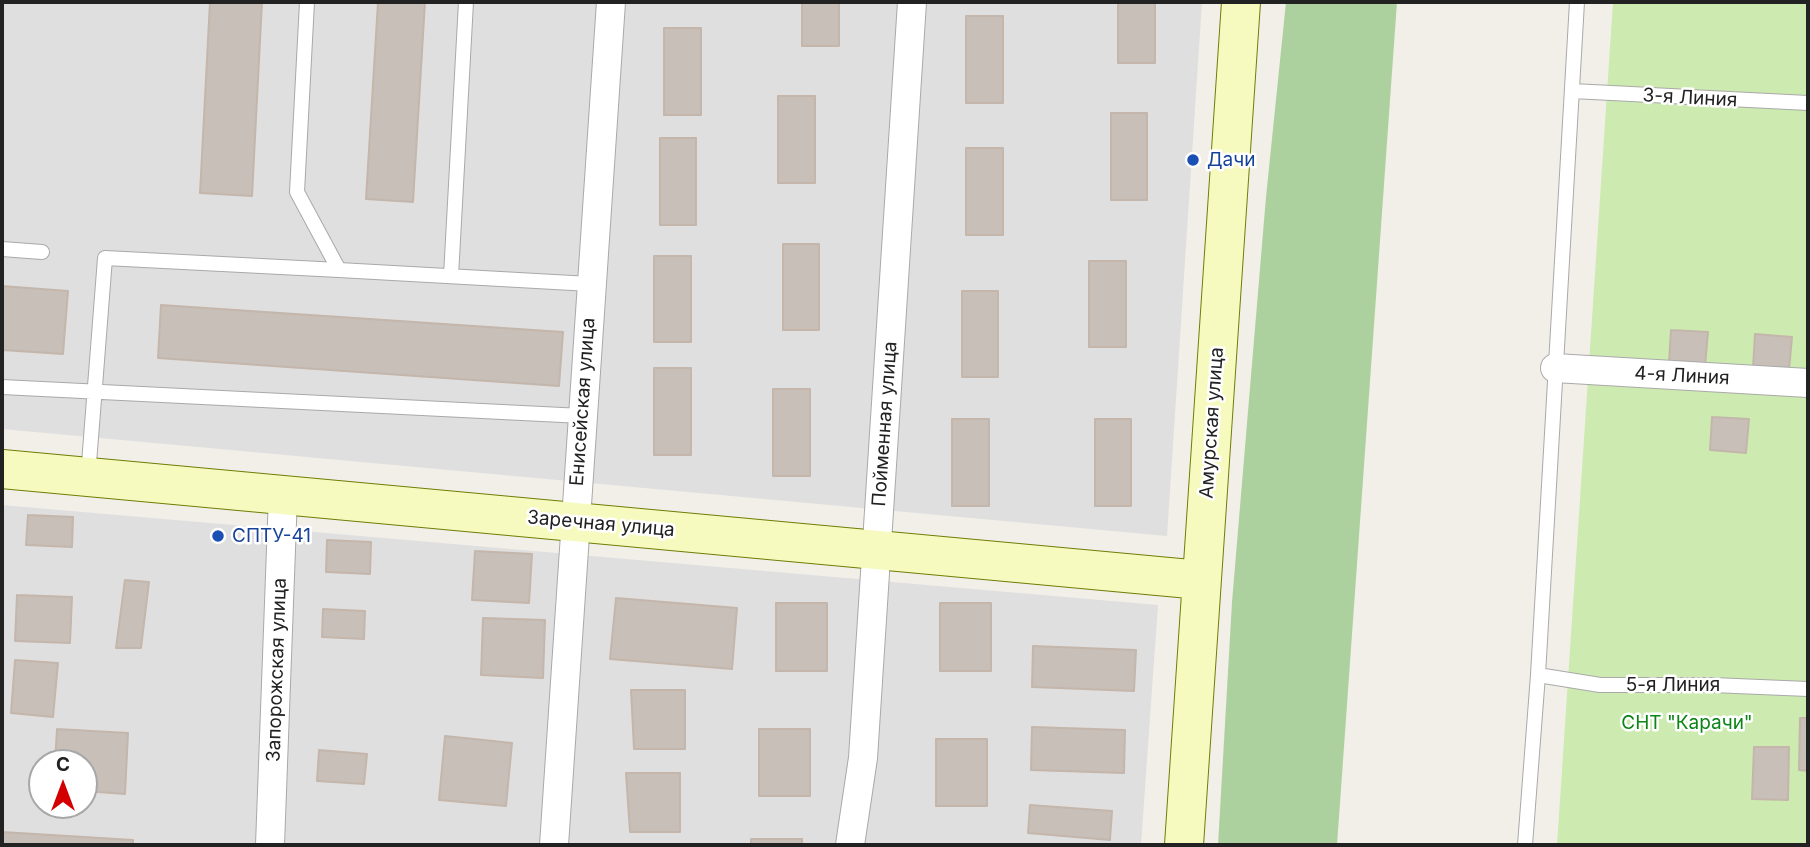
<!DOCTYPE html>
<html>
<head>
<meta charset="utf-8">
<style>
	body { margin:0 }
	#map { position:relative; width:1810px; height:847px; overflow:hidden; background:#f2efe9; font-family:Inter,sans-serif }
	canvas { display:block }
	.frame { position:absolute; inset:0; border:4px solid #222; pointer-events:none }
	.north { position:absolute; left:28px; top:749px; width:70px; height:70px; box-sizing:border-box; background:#fff; border:2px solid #a7a7a7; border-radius:50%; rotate:0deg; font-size:19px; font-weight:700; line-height:28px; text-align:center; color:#222 }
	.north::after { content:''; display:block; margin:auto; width:24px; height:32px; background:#d40000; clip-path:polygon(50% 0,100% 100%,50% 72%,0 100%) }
</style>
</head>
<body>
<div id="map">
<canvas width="1810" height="847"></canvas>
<div class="frame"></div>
<div class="north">С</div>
</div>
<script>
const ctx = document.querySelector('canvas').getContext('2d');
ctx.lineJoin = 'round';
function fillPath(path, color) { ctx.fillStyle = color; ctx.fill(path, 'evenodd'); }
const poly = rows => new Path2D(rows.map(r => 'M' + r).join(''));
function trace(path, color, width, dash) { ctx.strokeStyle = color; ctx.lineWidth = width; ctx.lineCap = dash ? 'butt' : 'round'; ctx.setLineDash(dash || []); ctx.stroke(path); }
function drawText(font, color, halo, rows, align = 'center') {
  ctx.font = font + ' Inter,sans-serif'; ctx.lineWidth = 5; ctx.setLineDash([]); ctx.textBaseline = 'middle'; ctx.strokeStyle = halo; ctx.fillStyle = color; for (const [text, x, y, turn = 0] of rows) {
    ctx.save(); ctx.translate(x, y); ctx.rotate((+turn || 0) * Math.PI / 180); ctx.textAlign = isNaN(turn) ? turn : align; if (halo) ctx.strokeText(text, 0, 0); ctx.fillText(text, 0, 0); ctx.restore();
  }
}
const residential = poly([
	[2,2,1202,2,1167,536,2,429],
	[2,505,1158,605,1141,845,2,845],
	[42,763,84,763,84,805,42,805]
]);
const grass = poly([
	[1613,2,1808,2,1808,845,1557,845]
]);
const forest = poly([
	[1286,2,1397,2,1337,845,1218,845,1232,602,1266,197]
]);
const building = poly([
	[210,2,262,2,252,196,200,193,210,2],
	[378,2,425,2,413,202,366,199,378,2],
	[802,2,839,2,839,46,802,46,802,2],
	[1118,2,1155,2,1155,63,1118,63,1118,2],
	[966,16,1003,16,1003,103,966,103,966,16],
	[664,28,701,28,701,115,664,115,664,28],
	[778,96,815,96,815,183,778,183,778,96],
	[1111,113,1147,113,1147,200,1111,200,1111,113],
	[660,138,696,138,696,225,660,225,660,138],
	[966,148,1003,148,1003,235,966,235,966,148],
	[783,244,819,244,819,330,783,330,783,244],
	[654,256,691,256,691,342,654,342,654,256],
	[1089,261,1126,261,1126,347,1089,347,1089,261],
	[2,286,68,291,63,354,2,350,2,286],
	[962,291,998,291,998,377,962,377,962,291],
	[161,305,563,332,559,386,158,358,161,305],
	[1671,330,1708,332,1705,366,1669,363,1671,330],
	[1755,334,1792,337,1789,370,1753,368,1755,334],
	[654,368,691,368,691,455,654,455,654,368],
	[773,389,810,389,810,476,773,476,773,389],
	[1712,417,1749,419,1746,453,1710,450,1712,417],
	[952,419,989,419,989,506,952,506,952,419],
	[1095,419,1131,419,1131,506,1095,506,1095,419],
	[28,515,73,517,72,547,26,545,28,515],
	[327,540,371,542,370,574,326,572,327,540],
	[475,551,532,554,529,603,472,600,475,551],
	[125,580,149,582,141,648,116,648,125,580],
	[17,595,72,597,70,643,15,641,17,595],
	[616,598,737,608,732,669,610,659,616,598],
	[776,603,827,603,827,671,776,671,776,603],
	[940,603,991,603,991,671,940,671,940,603],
	[323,609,365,611,364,639,322,637,323,609],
	[483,618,545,620,543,678,481,675,483,618],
	[1033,646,1136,650,1134,691,1032,687,1033,646],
	[15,660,58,663,53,717,11,713,15,660],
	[631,690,685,690,685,749,634,749,631,690],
	[1800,718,1808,718,1808,771,1799,770,1800,718],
	[1032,727,1125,730,1124,773,1031,770,1032,727],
	[57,729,128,733,125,794,84,791,84,763,55,763,57,729],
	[759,729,810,729,810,796,759,796,759,729],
	[445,736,512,743,506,806,439,800,445,736],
	[936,739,987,739,987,806,936,806,936,739],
	[1754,747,1789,747,1788,800,1752,799,1754,747],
	[319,750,367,754,364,784,317,781,319,750],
	[626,773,680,773,680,832,630,832,626,773],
	[1030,805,1112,811,1110,840,1028,833,1030,805],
	[2,832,133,840,133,845,2,845,2,832],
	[751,839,802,839,802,845,751,845,751,839]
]);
const lane = poly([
	[307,2,297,192,339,270,590,284],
	[1572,91,1808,103],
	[2,249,42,252],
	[451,276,466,2],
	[2,387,582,416],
	[88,476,105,258,339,270],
	[1538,675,1600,685,1712,685,1808,689],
	[1525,845,1538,675,1577,2]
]);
const street = poly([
	[1555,368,1808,383],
	[270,845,283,495],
	[554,845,611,2],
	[850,845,863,758,912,2]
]);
const secondary = poly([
	[2,469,1201,580],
	[1184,845,1241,2]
]);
const markers = [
	[1193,160,7,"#1a4fb4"],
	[218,536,7,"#1a4fb4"]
];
const streetNames = [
	["3-я Линия",1690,98,3],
	["4-я Линия",1682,376,3],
	["Енисейская улица",583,402,-86],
	["Амурская улица",1212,423,-86],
	["Пойменная улица",885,424,-86],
	["Заречная улица",601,524,5],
	["Запорожская улица",277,670,-88],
	["5-я Линия",1673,685]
];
const transitNames = [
	["Дачи",1207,160],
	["СПТУ-41",232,536]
];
const parkNames = [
	["СНТ \"Карачи\"",1687,723]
];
fillPath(residential, '#e0dfdf');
fillPath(grass, '#cdebb0');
fillPath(forest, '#add19e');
fillPath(building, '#c7bfb8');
trace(building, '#c4b6ab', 2);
trace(lane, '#a9a9a9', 16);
trace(street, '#a9a9a9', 30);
trace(secondary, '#707d05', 40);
trace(lane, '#fff', 14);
trace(street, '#fff', 28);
trace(secondary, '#f7fabf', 38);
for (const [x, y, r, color] of markers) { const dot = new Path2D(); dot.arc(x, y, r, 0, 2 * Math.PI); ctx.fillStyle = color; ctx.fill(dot); trace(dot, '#fff', 2.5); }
drawText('19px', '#222', '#fff', streetNames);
drawText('19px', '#164399', '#fff', transitNames, 'left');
drawText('19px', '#0c8416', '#fff', parkNames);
</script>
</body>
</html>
